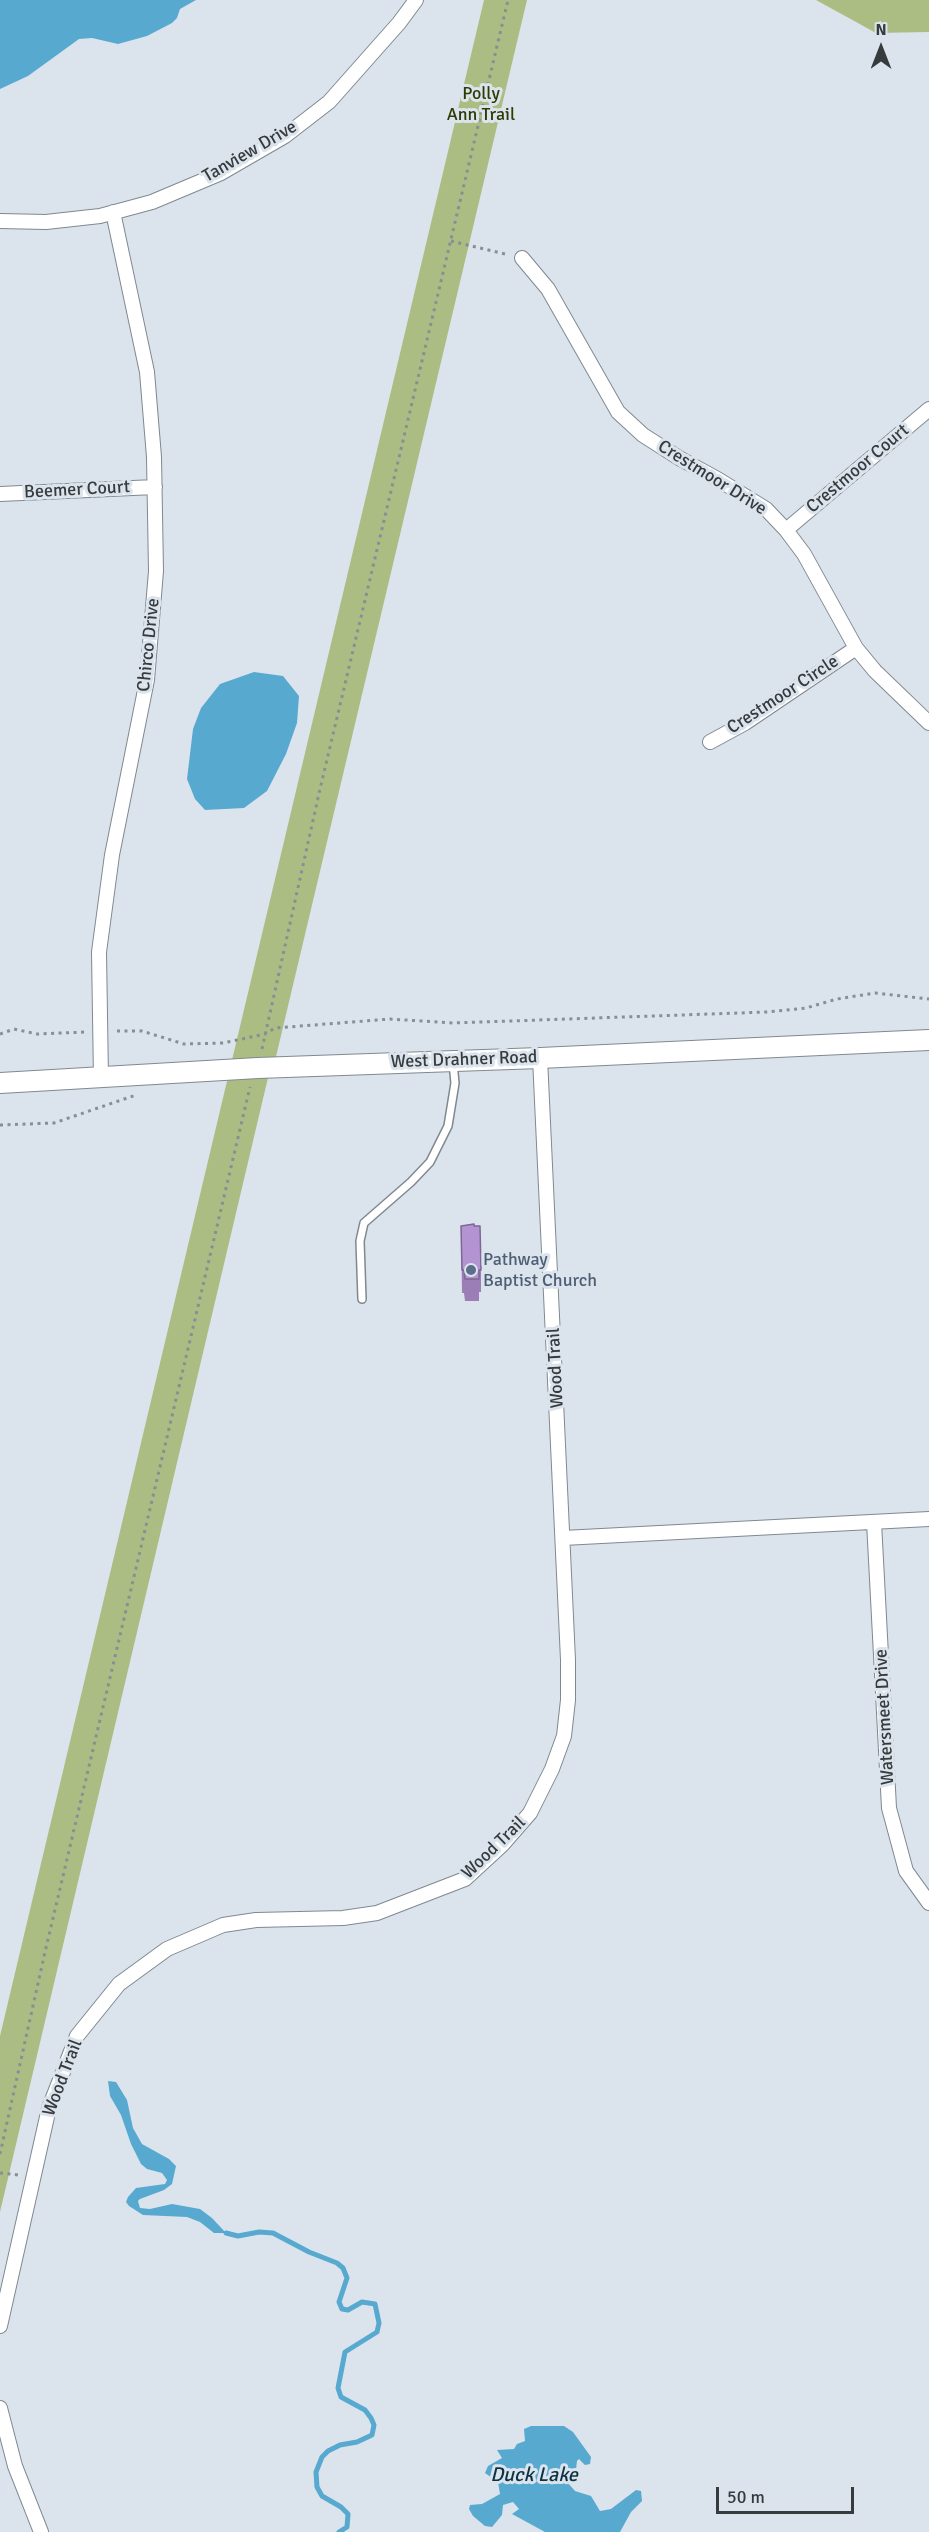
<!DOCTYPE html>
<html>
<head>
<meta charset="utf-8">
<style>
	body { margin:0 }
	#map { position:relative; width:929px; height:2532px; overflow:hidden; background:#dbe4ec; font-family:Signika,sans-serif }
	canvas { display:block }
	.north { position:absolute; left:851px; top:18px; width:60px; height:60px; -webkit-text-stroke:4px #dbe4ec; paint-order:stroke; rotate:0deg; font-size:16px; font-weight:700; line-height:24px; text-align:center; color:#373b3e }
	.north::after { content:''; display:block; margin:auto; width:21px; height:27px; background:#373b3e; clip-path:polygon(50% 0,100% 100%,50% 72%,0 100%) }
	.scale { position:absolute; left:716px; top:2487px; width:138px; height:27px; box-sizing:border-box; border:3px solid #373b3e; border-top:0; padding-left:8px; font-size:18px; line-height:21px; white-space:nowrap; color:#373b3e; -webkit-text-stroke:4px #dbe4ec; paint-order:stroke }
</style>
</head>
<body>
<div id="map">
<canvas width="929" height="2532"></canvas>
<div class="north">N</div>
<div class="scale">50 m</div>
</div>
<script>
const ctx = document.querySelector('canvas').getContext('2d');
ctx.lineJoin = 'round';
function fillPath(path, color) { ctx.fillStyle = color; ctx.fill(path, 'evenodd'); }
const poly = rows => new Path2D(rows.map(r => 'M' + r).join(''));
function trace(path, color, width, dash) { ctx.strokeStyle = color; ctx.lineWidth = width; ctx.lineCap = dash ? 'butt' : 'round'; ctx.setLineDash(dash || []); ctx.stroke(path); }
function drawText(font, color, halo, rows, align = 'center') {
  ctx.font = font + ' Signika,sans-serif'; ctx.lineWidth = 6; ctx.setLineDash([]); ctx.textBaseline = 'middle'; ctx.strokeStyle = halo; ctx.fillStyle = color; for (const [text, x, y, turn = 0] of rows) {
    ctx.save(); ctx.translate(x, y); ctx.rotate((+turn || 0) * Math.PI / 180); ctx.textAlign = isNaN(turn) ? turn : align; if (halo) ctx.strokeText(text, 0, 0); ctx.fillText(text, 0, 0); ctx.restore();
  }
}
const green = poly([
	[484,0,527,0,274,1065,271,1065,0,2212,0,2036],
	[816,0,929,0,929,32,876,33]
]);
const water = poly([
	[0,0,196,0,180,9,177,18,172,23,147,36,118,44,92,38,79,39,28,76,0,89],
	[254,672,283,676,299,696,297,723,286,754,267,791,244,808,205,810,195,799,187,779,193,729,201,708,220,684],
	[108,2081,116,2082,127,2100,133,2128,142,2144,169,2159,176,2166,172,2184,164,2190,140,2199,138,2201,140,2208,150,2209,172,2204,200,2209,212,2218,226,2233,214,2233,200,2222,187,2217,143,2215,129,2206,126,2202,128,2197,136,2188,165,2184,167,2180,162,2173,147,2169,141,2164,131,2144,121,2115,110,2096],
	[531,2426,564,2426,573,2432,591,2457,590,2464,585,2465,579,2459,577,2461,576,2470,567,2478,567,2482,575,2491,591,2496,600,2511,611,2509,636,2490,641,2491,642,2501,631,2512,620,2532,545,2532,512,2514,519,2509,513,2502,503,2505,502,2515,492,2527,485,2526,473,2516,469,2509,470,2505,482,2504,500,2494,498,2482,485,2473,488,2466,502,2458,497,2450,514,2449,517,2444,525,2441,524,2429]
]);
const stream = poly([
	[226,2233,238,2236,259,2232,273,2233,309,2252,337,2263,343,2268,347,2278,339,2302,342,2309,348,2310,362,2302,375,2304,379,2323,377,2332,345,2352,338,2388,341,2397,365,2410,371,2418,374,2425,372,2435,357,2442,340,2445,328,2451,322,2457,316,2472,317,2487,322,2496,341,2507,348,2514,347,2527,339,2532]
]);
const path = poly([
	[451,241,509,255],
	[117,1031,142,1031,184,1044,223,1043,265,1034,275,1028,390,1019,453,1023,767,1012,806,1008,837,999,875,993,929,999],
	[0,1034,14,1029,37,1034,86,1032],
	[262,1049,320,789,508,0],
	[0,1125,54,1123,136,1095],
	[0,2154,45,1952,250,1087],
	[0,2173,19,2175]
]);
const lane = poly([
	[362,1299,360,1241,364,1223,411,1182,430,1162,448,1126,455,1083,453,1063]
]);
const street = poly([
	[0,221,46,222,100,216,152,202,221,173,285,136,329,102,399,23,416,0],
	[522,258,548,289,618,412,643,435,679,458,719,480,766,509,786,530,804,554,856,648,875,671,929,723],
	[0,494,155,487],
	[786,530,929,409],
	[710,742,745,723,856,648],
	[101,1079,99,952,112,855,147,680,156,571,154,457,147,372,113,212],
	[874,1522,889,1808,906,1871,929,1903],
	[563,1538,929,1519],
	[0,2326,49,2108,77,2036,119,1984,167,1949,223,1925,256,1920,343,1918,377,1913,465,1879,503,1844,530,1813,552,1769,564,1736,568,1700,568,1660,540,1058],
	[0,2408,15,2466,41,2532]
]);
const secondary = poly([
	[0,1083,258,1068,540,1058,929,1040]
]);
const wall = poly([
	[461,1226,474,1226,481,1270,481,1292,479,1292,479,1301,465,1301,464,1293,462,1293]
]);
const building = poly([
	[474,1224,474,1226,480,1226,481,1270,479,1270,479,1279,465,1279,464,1270,462,1270,461,1226,474,1224]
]);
const markers = [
	[471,1270,6,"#5c6f8a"]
];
const parkNames = [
	["Polly",481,94],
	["Ann Trail",481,115]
];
const streetNames = [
	["Tanview Drive",250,152,-30],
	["Crestmoor Court",858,469,-40],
	["Crestmoor Drive",712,478,32],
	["Beemer Court",77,490,-3],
	["Chirco Drive",149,645,-84],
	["Crestmoor Circle",783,695,-33],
	["West Drahner Road",464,1060,-2],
	["Wood Trail",556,1368,-93],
	["Watersmeet Drive",885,1717,-93],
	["Wood Trail",494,1848,-44],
	["Wood Trail",63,2078,-69]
];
const serviceNames = [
	["Pathway",483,1260],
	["Baptist Church",483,1281]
];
const waterNames = [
	["Duck Lake",534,2476]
];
fillPath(green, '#acbd84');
fillPath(water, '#58a9d0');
trace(stream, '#58a9d0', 5);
trace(lane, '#808990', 10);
trace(street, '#808990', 16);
trace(secondary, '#808990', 22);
trace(path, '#888f94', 3, [3, 4.5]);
trace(lane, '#fff', 7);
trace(street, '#fff', 14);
trace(secondary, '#fff', 20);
fillPath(wall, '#9b7eb5');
fillPath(building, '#b493d3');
trace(building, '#7e6794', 1.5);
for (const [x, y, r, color] of markers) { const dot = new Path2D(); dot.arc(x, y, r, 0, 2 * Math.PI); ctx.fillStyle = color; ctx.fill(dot); trace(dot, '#dbe4ec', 2); }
drawText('18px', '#2f3b04', '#dbe4ec', parkNames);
drawText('18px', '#373b3e', '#dbe4ec', streetNames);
drawText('18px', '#4e5e75', '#dbe4ec', serviceNames, 'left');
drawText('italic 20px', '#0d3243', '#dbe4ec', waterNames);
</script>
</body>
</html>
